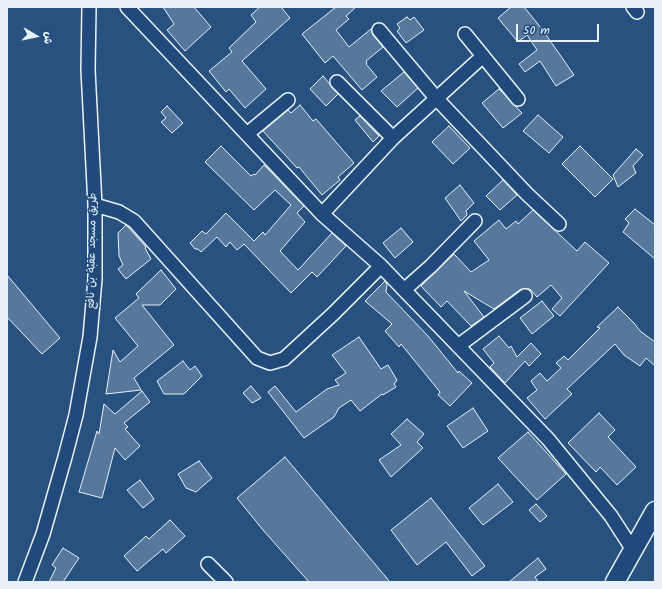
<!DOCTYPE html>
<html>
<head>
<meta charset="utf-8">
<style>
	body { margin:0 }
	#map { position:relative; width:662px; height:589px; overflow:hidden; background:#27517f; font-family:Kalam,"Playpen Sans Arabic",sans-serif }
	canvas { display:block }
	.frame { position:absolute; inset:0; border:8px solid #e8f1f8; pointer-events:none }
	.north { position:absolute; left:16px; top:16px; width:40px; height:40px; -webkit-text-stroke:3px #1f4a7a; paint-order:stroke; rotate:99deg; font-size:11px; font-weight:700; line-height:16px; text-align:center; color:#e8f1f8 }
	.north::after { content:''; display:block; margin:auto; width:14px; height:18px; background:#e8f1f8; clip-path:polygon(50% 0,100% 100%,50% 72%,0 100%) }
	.scale { position:absolute; left:516px; top:24px; width:83px; height:18px; box-sizing:border-box; border:2px solid #e8f1f8; border-top:0; padding-left:5px; font-size:12px; line-height:14px; white-space:nowrap; color:#e8f1f8; -webkit-text-stroke:3px #1f4a7a; paint-order:stroke }
</style>
</head>
<body>
<div id="map">
<canvas width="662" height="589"></canvas>
<div class="frame"></div>
<div class="north">ش</div>
<div class="scale">50 m</div>
</div>
<script>
const ctx = document.querySelector('canvas').getContext('2d');
ctx.lineJoin = 'round';
function fillPath(path, color) { ctx.fillStyle = color; ctx.fill(path, 'evenodd'); }
const poly = rows => new Path2D(rows.map(r => 'M' + r).join(''));
function trace(path, color, width, dash) { ctx.strokeStyle = color; ctx.lineWidth = width; ctx.lineCap = dash ? 'butt' : 'round'; ctx.setLineDash(dash || []); ctx.stroke(path); }
function drawText(font, color, halo, rows, align = 'center') {
  ctx.font = font + ' Kalam,"Playpen Sans Arabic",sans-serif'; ctx.lineWidth = 3.5; ctx.setLineDash([]); ctx.textBaseline = 'middle'; ctx.strokeStyle = halo; ctx.fillStyle = color; for (const [text, x, y, turn = 0] of rows) {
    ctx.save(); ctx.translate(x, y); ctx.rotate((+turn || 0) * Math.PI / 180); ctx.textAlign = isNaN(turn) ? turn : align; if (halo) ctx.strokeText(text, 0, 0); ctx.fillText(text, 0, 0); ctx.restore();
  }
}
const building = poly([
	[163,7,194,7,211,27,185,51,167,30,174,24,163,7],
	[260,7,281,7,290,18,242,61,266,89,245,108,229,89,226,92,209,71,232,52,229,48,256,22,251,15,260,7],
	[336,7,356,7,346,16,349,19,336,30,349,47,371,29,373,35,383,47,366,61,367,63,366,64,377,77,362,90,333,56,325,63,302,34,336,7],
	[511,7,524,7,542,29,574,75,556,86,540,61,525,72,519,64,537,50,527,35,518,42,498,18,511,7],
	[407,17,410,20,414,17,424,30,406,43,397,31,400,28,397,24,407,17],
	[404,72,418,88,397,107,381,91,404,72],
	[323,76,338,94,326,106,310,89,323,76],
	[499,89,522,113,503,128,482,103,499,89],
	[300,105,313,121,316,119,354,163,338,177,340,180,322,195,299,167,297,168,263,131,288,110,291,113,300,105],
	[167,106,183,123,172,133,161,122,166,118,161,112,167,106],
	[538,115,563,137,549,153,523,131,538,115],
	[360,116,379,136,373,142,355,120,360,116],
	[449,126,470,148,453,164,432,142,449,126],
	[221,146,251,176,254,174,255,175,264,165,304,206,297,213,305,222,280,251,298,270,332,233,346,246,317,277,312,272,291,293,244,244,237,250,230,242,226,247,217,237,201,252,198,249,195,249,190,243,202,231,206,234,226,213,254,241,263,232,265,235,291,205,275,190,254,210,205,162,221,146],
	[580,146,613,179,595,197,562,164,580,146],
	[636,149,643,155,633,166,636,173,618,187,613,175,636,149],
	[503,180,517,195,500,210,486,196,503,180],
	[460,185,474,203,466,211,467,215,461,221,445,198,460,185],
	[635,209,655,225,655,259,623,232,629,223,625,219,635,209],
	[533,210,577,251,585,242,609,263,560,316,552,309,562,298,551,285,537,297,530,289,521,289,494,309,464,291,484,317,471,326,447,301,441,307,421,286,454,254,471,272,489,260,474,241,499,220,506,229,516,221,518,224,533,210],
	[126,225,146,247,145,248,151,259,126,279,118,269,123,265,119,256,118,233,126,225],
	[401,228,413,242,395,258,383,243,401,228],
	[161,270,176,289,160,305,142,305,174,345,134,378,141,390,106,394,113,350,120,362,138,346,115,318,139,298,136,294,161,270],
	[7,275,60,338,42,354,7,317,7,275],
	[385,281,387,284,386,292,428,336,458,373,459,371,472,383,450,406,438,395,440,392,401,344,399,347,385,331,392,324,365,301,385,281],
	[542,301,554,316,532,334,520,318,542,301],
	[618,307,634,323,640,331,655,342,655,366,646,358,640,366,624,355,615,344,567,389,572,394,545,419,527,398,537,390,531,381,540,373,547,381,561,368,556,363,564,356,568,360,600,328,597,327,618,307],
	[499,336,509,348,511,346,517,357,531,343,541,354,529,366,525,361,505,383,490,367,494,363,483,349,499,336],
	[359,337,381,369,388,365,397,380,394,384,396,387,383,395,382,394,360,411,351,400,339,408,334,417,304,438,268,392,275,386,296,412,327,389,339,385,335,380,346,373,332,355,359,337],
	[183,361,190,370,195,366,202,376,184,394,164,394,157,381,183,361],
	[251,386,261,398,252,403,243,393,251,386],
	[142,391,150,402,124,423,128,427,125,429,140,446,125,460,115,448,102,498,79,492,97,431,99,434,104,404,115,414,142,391],
	[473,408,488,431,463,448,447,426,473,408],
	[599,413,615,430,608,437,636,467,617,485,600,467,596,472,568,443,599,413],
	[407,419,424,434,417,442,423,448,391,477,379,460,401,445,391,434,407,419],
	[528,432,566,474,537,500,498,458,528,432],
	[285,457,390,582,309,582,263,530,237,498,285,457],
	[199,461,212,478,196,492,186,488,178,474,199,461],
	[140,480,154,499,143,508,127,490,140,480],
	[498,484,513,502,483,525,469,508,498,484],
	[431,498,485,566,472,576,446,542,417,565,391,530,431,498],
	[536,504,547,516,540,522,529,510,536,504],
	[170,520,185,536,166,553,163,549,137,571,124,556,146,536,149,539,170,520],
	[63,548,79,558,63,582,49,582,56,568,52,565,63,548],
	[538,558,546,569,535,577,538,582,509,582,538,558]
]);
const minor = poly([
	[127,7,322,214,381,266,548,439,611,516,633,550],
	[633,7,637,12],
	[379,30,436,98,527,194,559,224],
	[465,34,518,99],
	[337,82,393,138],
	[247,134,288,100],
	[95,205,119,212,134,221,257,358,270,363,284,359,333,314,381,266],
	[322,214,393,138,483,56],
	[404,290,431,266,475,221],
	[458,346,525,296],
	[208,564,226,582],
	[25,582,43,534,65,457,76,415,90,337,95,279,95,205,88,70,89,7]
]);
const highway = poly([
	[615,582,655,511]
]);
const streetNames = [
	["طريق مسجد عقبة بن نافع",93,251,-89]
];
fillPath(building, '#57789d');
trace(building, '#e8f1f8', 1);
trace(minor, '#e8f1f8', 16);
trace(highway, '#e8f1f8', 21);
trace(minor, '#1f4a7a', 13);
trace(highway, '#1f4a7a', 18);
drawText('11px', '#e8f1f8', '#1f4a7a', streetNames);
</script>
</body>
</html>
